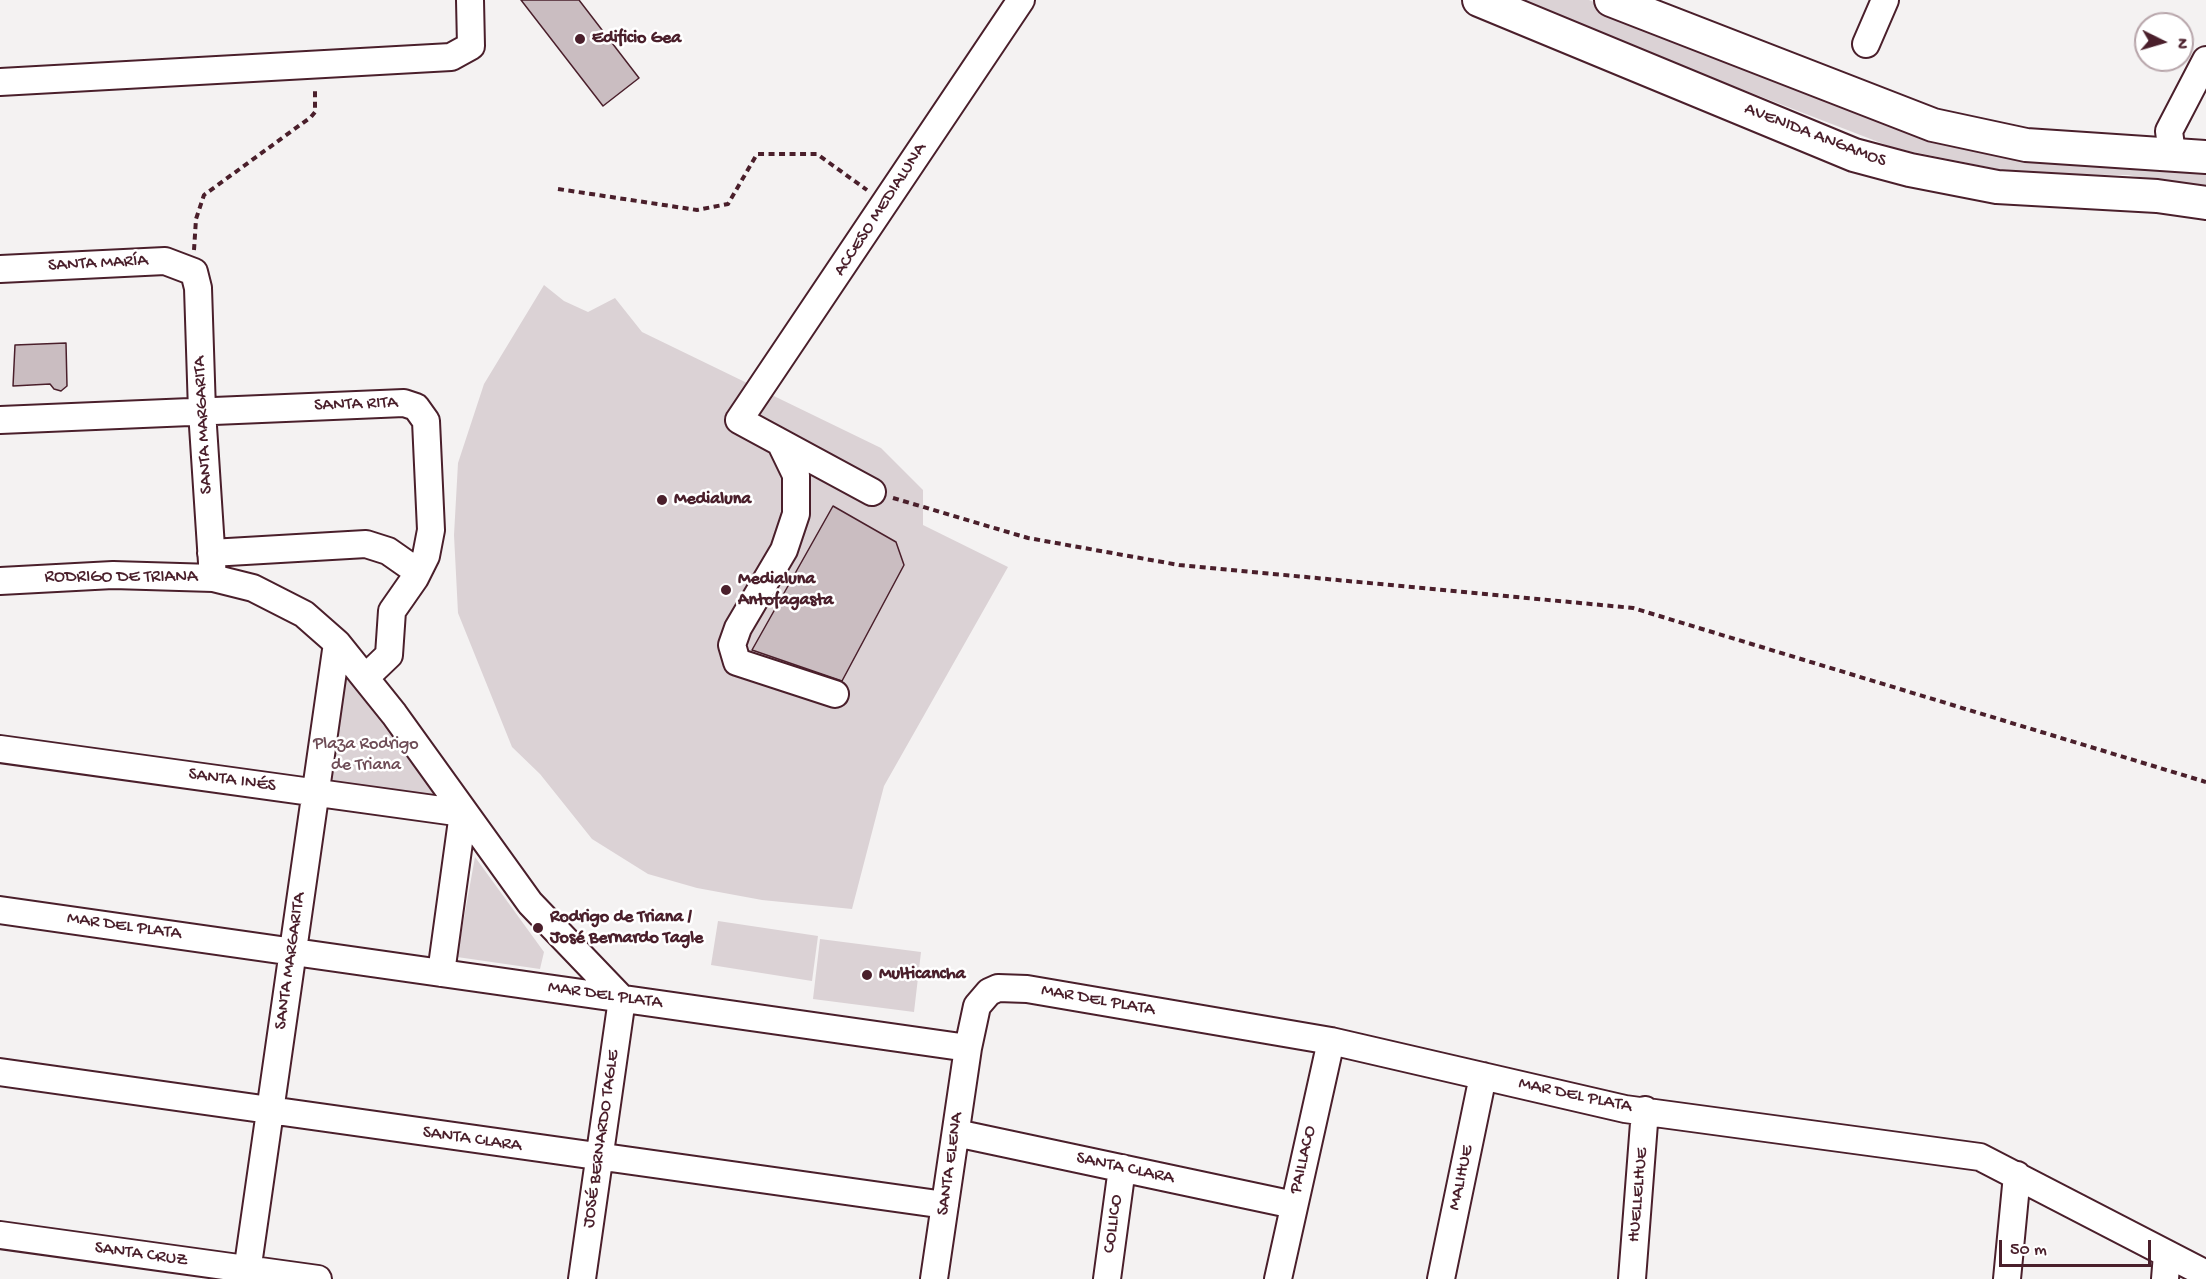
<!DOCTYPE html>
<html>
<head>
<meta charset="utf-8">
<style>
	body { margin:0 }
	#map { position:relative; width:2206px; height:1279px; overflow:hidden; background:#f4f2f2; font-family:"Gochi Hand",sans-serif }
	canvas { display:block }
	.north { position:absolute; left:2134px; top:12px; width:60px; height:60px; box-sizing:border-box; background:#fff; border:2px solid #b7a5aa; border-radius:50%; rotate:95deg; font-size:16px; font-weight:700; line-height:24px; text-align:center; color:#4a1f2b }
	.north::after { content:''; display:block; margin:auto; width:21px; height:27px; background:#4a1f2b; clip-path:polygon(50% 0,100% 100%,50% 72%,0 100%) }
	.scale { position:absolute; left:1999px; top:1240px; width:152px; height:27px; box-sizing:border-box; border:3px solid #4a1f2b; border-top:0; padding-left:8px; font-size:18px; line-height:21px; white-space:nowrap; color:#4a1f2b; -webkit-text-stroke:4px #fff; paint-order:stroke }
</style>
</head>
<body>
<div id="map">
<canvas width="2206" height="1279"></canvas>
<div class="north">N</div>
<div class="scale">50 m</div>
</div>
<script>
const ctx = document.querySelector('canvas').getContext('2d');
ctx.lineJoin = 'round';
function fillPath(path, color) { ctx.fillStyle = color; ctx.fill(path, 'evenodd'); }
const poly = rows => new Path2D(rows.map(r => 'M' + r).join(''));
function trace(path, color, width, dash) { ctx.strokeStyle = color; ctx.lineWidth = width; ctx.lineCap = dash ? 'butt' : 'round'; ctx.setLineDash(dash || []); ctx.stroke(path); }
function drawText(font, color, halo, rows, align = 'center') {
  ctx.font = font + ' "Gochi Hand",sans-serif'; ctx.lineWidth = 5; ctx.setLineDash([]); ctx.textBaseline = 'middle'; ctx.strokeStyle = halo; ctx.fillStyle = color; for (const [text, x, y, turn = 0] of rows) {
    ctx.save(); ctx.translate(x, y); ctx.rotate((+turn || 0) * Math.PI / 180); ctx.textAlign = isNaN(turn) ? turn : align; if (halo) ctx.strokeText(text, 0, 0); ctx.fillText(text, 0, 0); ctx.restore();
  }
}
const green = poly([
	[1523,0,1589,0,1829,98,2206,166,2206,189,2128,175,2022,174,1894,148,1692,70],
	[544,285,564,301,588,312,615,298,642,332,881,448,923,490,923,525,1008,567,884,786,852,909,762,900,697,888,648,874,592,839,540,774,512,747,458,613,454,535,458,463,484,384],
	[342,672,442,801,327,782],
	[475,857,544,952,540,969,457,957],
	[718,921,818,936,812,981,711,965],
	[820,939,921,952,914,1012,813,999]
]);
const building = poly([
	[521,0,579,0,639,78,603,106,521,0],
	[66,343,67,386,61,391,54,389,50,384,13,386,15,345,66,343],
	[833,506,896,542,904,565,842,681,752,650,833,506]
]);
const path = poly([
	[558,189,697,210,728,204,757,154,817,154,867,190],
	[194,250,196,219,204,195,311,117,315,112,315,87],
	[893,498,1028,538,1179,565,1633,608,2206,782]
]);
const minor = poly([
	[1866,44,1885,0],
	[0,82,451,57,471,46,470,0],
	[2172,154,2169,131,2206,60],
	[0,269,165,261,194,272,198,288,202,411,213,578],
	[0,420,404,403,416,407,426,421,431,530,426,556,415,578,392,611,389,655,365,678],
	[781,444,796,475,796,514,784,550,738,628,732,645,737,662,835,694],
	[872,492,739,420,1021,0],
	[211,553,366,544,388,551,418,572],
	[0,581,113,575,213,578,253,588,304,614,337,643,394,714,530,903,622,999],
	[0,749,463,813,441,973],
	[0,910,968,1048],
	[0,1072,945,1205],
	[956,1133,1294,1205],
	[0,1235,318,1279],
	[246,1279,337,643],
	[582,1279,622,999],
	[934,1279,968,1048,977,1006,989,992,998,988,1027,989,1331,1041,1625,1109,1980,1157,2206,1274],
	[1107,1279,1122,1168],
	[1278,1279,1331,1041],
	[1441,1279,1483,1076],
	[1632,1279,1645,1110],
	[2007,1279,2017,1175],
	[2165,1279,2167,1254]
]);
const major = poly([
	[1479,0,1854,155,1910,170,1997,187,2157,196,2206,203],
	[1611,0,1933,125,2026,145,2206,157]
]);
const markers = [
	[580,39,6,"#4a1f2b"],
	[662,500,6,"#4a1f2b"],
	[726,590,6,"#4a1f2b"],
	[538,928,6,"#4a1f2b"],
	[867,975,6,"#4a1f2b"]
];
const poiNames = [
	["Edificio Gea",592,39],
	["Medialuna",674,500],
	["Medialuna",738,580],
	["Antofagasta",738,601],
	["Rodrigo de Triana /",550,918],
	["José Bernardo Tagle",550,939],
	["Multicancha",879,975]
];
const streetNames = [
	["AVENIDA ANGAMOS",1815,136,21],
	["ACCESO MEDIALUNA",881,210,-57],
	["SANTA MARÍA",98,264,-3],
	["SANTA RITA",356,405,-2],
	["SANTA MARGARITA",204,425,-93],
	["RODRIGO DE TRIANA",121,578],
	["SANTA INÉS",232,781,8],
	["MAR DEL PLATA",124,927,8],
	["SANTA MARGARITA",291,961,-82],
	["MAR DEL PLATA",605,996,8],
	["MAR DEL PLATA",1098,1001,10],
	["MAR DEL PLATA",1575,1096,12],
	["JOSÉ BERNARDO TAGLE",602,1139,-82],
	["SANTA CLARA",472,1140,8],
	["PAILLACO",1304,1160,-77],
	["SANTA ELENA",951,1164,-82],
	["SANTA CLARA",1125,1169,12],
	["MALIHUE",1462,1178,-78],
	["HUELLELHUE",1639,1195,-85],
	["COLLICO",1114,1224,-82],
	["SANTA CRUZ",141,1255,8]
];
const parkNames = [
	["Plaza Rodrigo",366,745],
	["de Triana",366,766]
];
fillPath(green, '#dbd2d5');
fillPath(building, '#cabdc1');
trace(building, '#4a1f2b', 1.5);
trace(minor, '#4a1f2b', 30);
trace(major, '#4a1f2b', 36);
trace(path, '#4a1f2b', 4, [6, 4.5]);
trace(minor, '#fff', 26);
trace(major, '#fff', 32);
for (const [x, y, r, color] of markers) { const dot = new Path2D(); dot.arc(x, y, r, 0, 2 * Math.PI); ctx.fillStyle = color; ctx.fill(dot); trace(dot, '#fff', 2); }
drawText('bold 18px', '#4a1f2b', '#fff', poiNames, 'left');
drawText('18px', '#4a1f2b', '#fff', streetNames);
drawText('18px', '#6e4c56', '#fff', parkNames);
</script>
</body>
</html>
